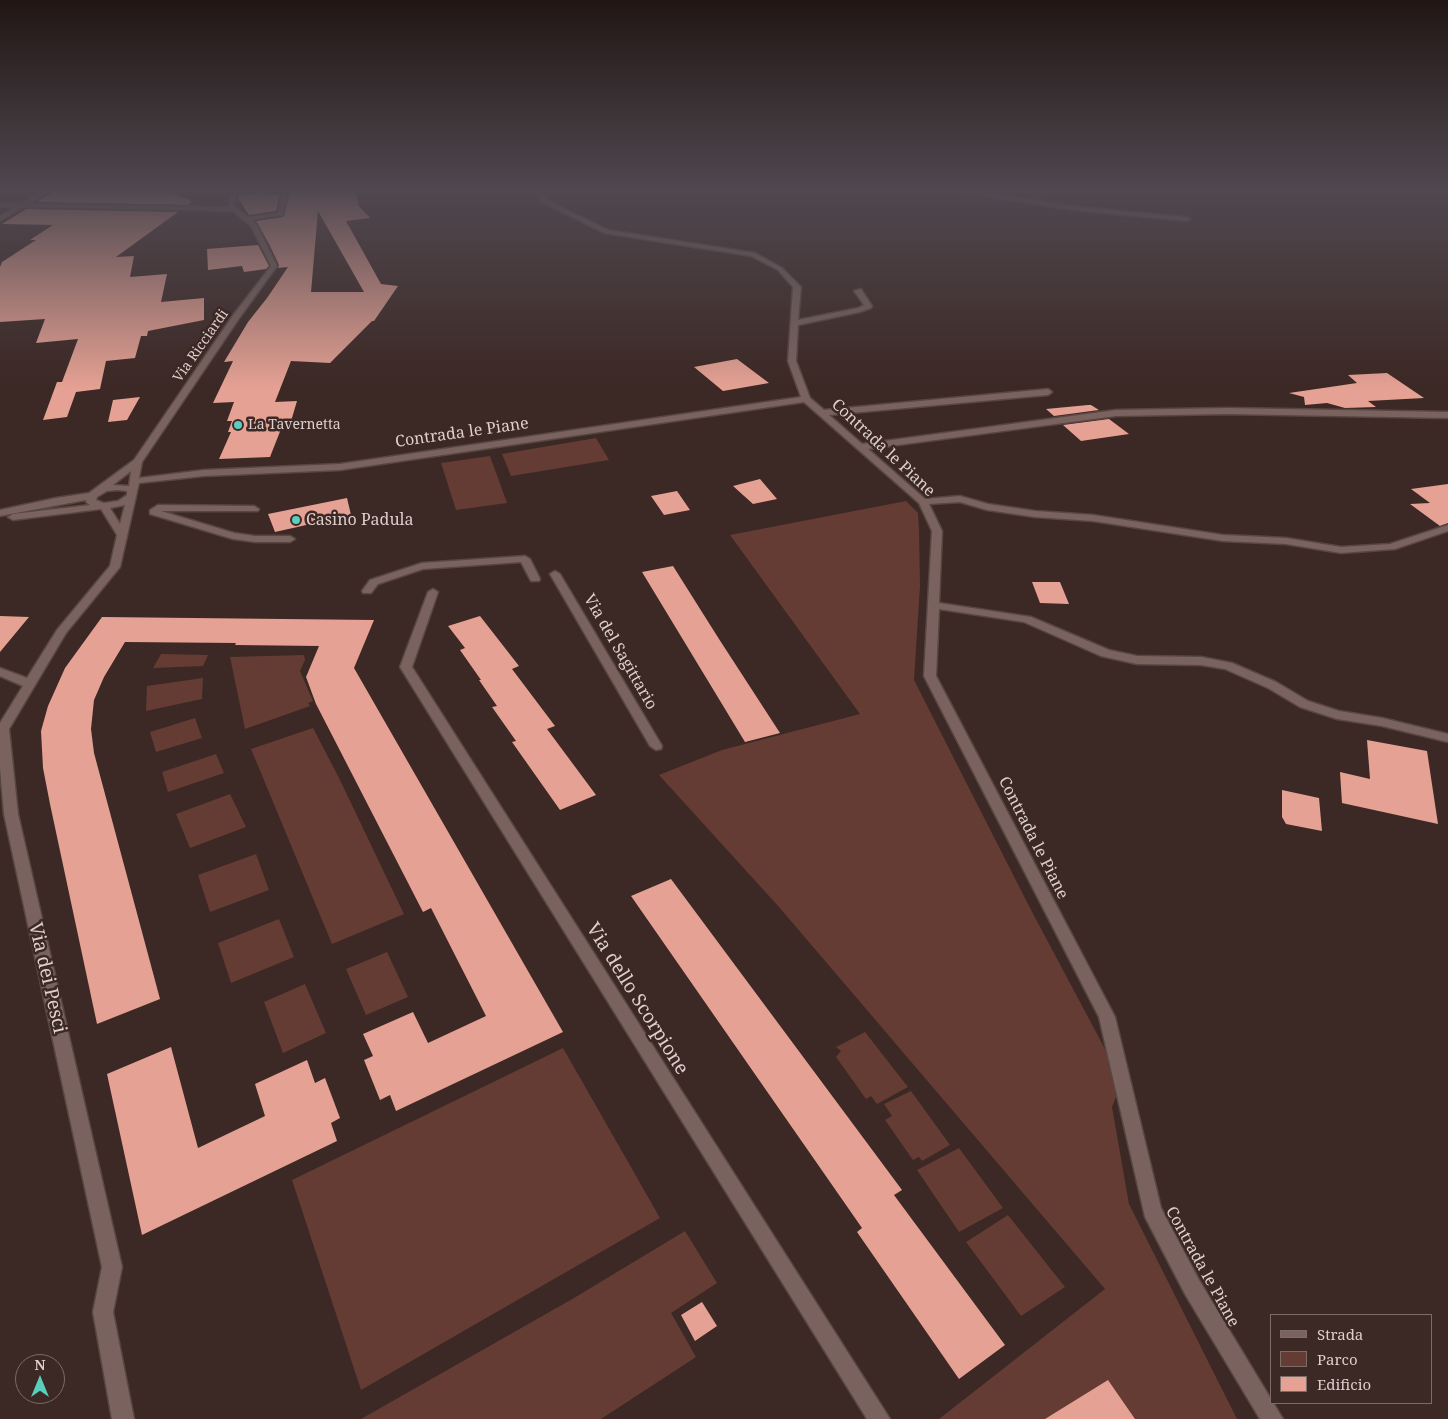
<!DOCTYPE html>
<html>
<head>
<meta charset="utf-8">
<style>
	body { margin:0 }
	#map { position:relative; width:1448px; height:1419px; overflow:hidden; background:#3c2824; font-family:"Noto Serif",serif }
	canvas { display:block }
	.legend { position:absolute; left:1270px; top:1314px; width:162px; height:90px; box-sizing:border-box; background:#3c2824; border:1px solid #7c6b67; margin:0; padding:6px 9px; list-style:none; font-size:15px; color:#ddcfcc }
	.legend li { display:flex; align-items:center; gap:10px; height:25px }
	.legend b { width:25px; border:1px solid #7c6b67 }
	.north { position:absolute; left:15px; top:1354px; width:50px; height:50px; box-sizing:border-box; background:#3c2824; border:1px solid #7c6b67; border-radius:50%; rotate:0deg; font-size:14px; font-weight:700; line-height:20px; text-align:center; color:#ddcfcc }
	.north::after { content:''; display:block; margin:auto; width:18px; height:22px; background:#5acebc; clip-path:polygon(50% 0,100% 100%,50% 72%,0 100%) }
</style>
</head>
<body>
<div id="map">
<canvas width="1448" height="1419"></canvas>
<ul class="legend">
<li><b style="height:6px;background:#7a635e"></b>Strada</li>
<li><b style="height:14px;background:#643c34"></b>Parco</li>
<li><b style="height:14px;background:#e5a193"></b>Edificio</li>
</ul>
<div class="north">N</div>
</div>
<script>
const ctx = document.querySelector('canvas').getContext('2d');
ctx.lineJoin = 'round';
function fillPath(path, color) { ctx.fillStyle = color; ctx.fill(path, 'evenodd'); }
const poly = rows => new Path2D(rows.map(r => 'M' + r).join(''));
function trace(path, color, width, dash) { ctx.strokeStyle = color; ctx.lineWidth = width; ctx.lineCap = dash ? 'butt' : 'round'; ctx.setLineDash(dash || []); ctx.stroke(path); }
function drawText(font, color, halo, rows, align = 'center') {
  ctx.font = font + ' "Noto Serif",serif'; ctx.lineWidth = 5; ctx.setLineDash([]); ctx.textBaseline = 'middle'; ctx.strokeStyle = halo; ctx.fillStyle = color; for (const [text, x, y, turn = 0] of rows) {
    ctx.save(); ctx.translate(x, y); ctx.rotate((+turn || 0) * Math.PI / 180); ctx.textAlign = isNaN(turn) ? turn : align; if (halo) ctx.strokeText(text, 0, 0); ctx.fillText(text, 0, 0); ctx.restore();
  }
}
const green = poly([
	[596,438,609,460,511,476,502,454],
	[490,456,507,503,456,510,441,463],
	[906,501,918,513,919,531,920,586,914,680,1030,908,1122,1081,1112,1107,1129,1204,1237,1419,939,1419,1105,1289,779,907,659,775,722,750,860,714,730,535],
	[161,654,162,654,208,655,203,666,153,668],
	[304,655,305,660,300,671,313,701,308,703,310,706,245,729,230,657],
	[203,678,202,699,146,711,147,686],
	[195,718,202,738,156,752,150,732],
	[313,728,339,778,404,914,332,944,251,749],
	[216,754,224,773,168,792,162,772],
	[230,794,246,827,190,848,176,814],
	[256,854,269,890,210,912,198,875],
	[279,919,294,957,231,983,218,943],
	[387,952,408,997,366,1015,346,969],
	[305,984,326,1033,283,1053,264,1002],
	[865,1032,908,1087,877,1104,871,1096,866,1099,836,1057,841,1051,836,1047],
	[563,1048,660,1218,361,1390,292,1180],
	[911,1091,950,1145,922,1161,919,1157,913,1160,885,1120,892,1116,884,1104],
	[959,1148,1003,1208,959,1232,917,1170],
	[1008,1215,1065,1287,1021,1316,966,1242],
	[685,1231,717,1283,671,1313,696,1357,601,1419,361,1419,574,1298]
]);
const building = poly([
	[56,190,164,190,192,201,188,205,37,202],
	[291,190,356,190,359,206,370,218,346,221,381,284,398,286,374,321,372,321,330,363,291,361,275,402,297,401,289,428,281,429,270,457,219,459,231,432,228,432,232,421,227,421,234,402,213,403,233,361,224,362,248,322,267,298,288,267,278,268,279,265,269,244,256,221,283,217],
	[318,211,364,292,311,292],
	[265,192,267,195,280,194,276,211,249,215,238,198,239,196],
	[26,209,178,212,116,257,134,256,130,277,167,274,161,302,204,298,204,320,148,331,147,336,141,336,135,358,106,361,100,389,76,392,67,417,43,420,57,382,62,382,78,339,36,343,45,319,0,322,0,267,2,262,36,240,30,240,53,225,2,224],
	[258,245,269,266,266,269,244,272,242,266,208,270,207,249],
	[737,359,769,383,723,391,694,367],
	[1387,373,1424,398,1368,401,1376,407,1345,408,1327,403,1305,405,1304,397,1289,393,1357,383,1348,375],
	[140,397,127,420,108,422,113,400],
	[1088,405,1091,405,1099,410,1054,416,1046,409],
	[1109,419,1129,434,1081,441,1063,425],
	[760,479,777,499,753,504,733,486],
	[1448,484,1448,523,1440,526,1410,504,1430,503,1411,489],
	[677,491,690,510,664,515,651,496],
	[347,498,351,515,275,532,268,514],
	[673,566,719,639,780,733,745,742,642,572],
	[1032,582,1060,582,1069,604,1040,603],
	[0,616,29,617,0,652],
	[480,616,519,666,512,669,555,726,547,729,596,795,560,810,512,742,516,741,492,707,497,706,479,680,481,680,460,650,465,648,448,626],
	[102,617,374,620,354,668,563,1032,396,1111,390,1095,380,1100,364,1060,373,1056,363,1034,413,1012,428,1043,486,1016,431,908,423,912,316,704,306,677,319,646,235,645,236,643,125,642,104,677,94,700,91,729,94,753,160,999,97,1024,50,804,43,768,41,731,48,706,65,668],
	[1367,740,1427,751,1438,824,1342,803,1340,772,1370,779],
	[1282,790,1319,798,1322,831,1286,824,1282,817],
	[671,879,902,1190,894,1195,1005,1345,959,1379,857,1232,862,1228,631,896],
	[171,1047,198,1148,265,1116,255,1084,307,1060,315,1083,325,1078,340,1118,331,1123,337,1141,142,1235,107,1074],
	[702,1302,717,1326,695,1341,681,1315],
	[1108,1380,1135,1419,1045,1419]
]);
const lane = poly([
	[949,190,965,190,1072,206,1187,217,1190,219,1187,221,1072,210,949,190],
	[525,556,530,559,540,579,539,581,531,581,521,562,423,569,378,584,371,593,363,593,362,591,370,580,422,563,525,556]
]);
const street = poly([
	[43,190,50,190,29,204,229,207,232,190,238,190,234,206,248,217,278,213,283,190,289,190,283,215,252,220,257,225,277,266,240,317,142,462,139,478,204,470,340,464,801,397,788,361,793,287,778,270,751,256,604,233,542,202,538,190,544,190,547,200,608,230,755,253,782,268,801,287,798,320,858,308,864,305,854,291,861,289,872,306,871,308,860,312,798,325,796,361,810,398,824,410,1048,389,1052,392,1048,395,829,415,862,444,1116,410,1228,408,1448,412,1448,418,1228,414,1116,416,868,449,925,499,960,496,988,504,1035,511,1093,515,1223,535,1286,538,1341,547,1390,544,1448,525,1448,531,1395,549,1341,553,1286,544,1223,541,1093,521,1035,517,987,510,960,502,929,504,942,531,939,603,1031,617,1109,650,1137,656,1201,657,1232,663,1276,682,1308,701,1339,711,1382,718,1448,734,1448,742,1382,726,1337,719,1300,707,1268,688,1225,669,1201,665,1137,664,1101,656,1024,622,939,609,936,676,1115,1017,1161,1208,1199,1280,1283,1419,1260,1419,1185,1294,1145,1217,1099,1017,924,676,932,531,919,503,804,402,340,470,204,476,139,483,120,567,66,633,9,729,18,814,122,1267,113,1312,134,1419,112,1419,93,1312,102,1267,4,814,0,768,0,723,23,686,0,676,0,668,27,678,57,630,110,566,117,535,101,509,13,520,8,517,13,514,90,505,86,502,86,500,0,516,0,510,56,498,89,493,134,460,234,314,271,266,251,226,233,211,23,207,0,221,0,216,15,207,0,207,0,203,21,204,43,190],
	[131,471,129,486,113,485,131,471],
	[117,490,127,491,127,495,118,501,104,503,96,500,97,497,107,491,117,490],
	[125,505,120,524,110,508,125,505],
	[158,505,254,506,259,509,258,511,161,511,234,533,255,536,290,536,295,539,290,542,255,542,233,539,150,514,150,510,158,505],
	[555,571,560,574,662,746,661,749,656,750,650,746,550,574,555,571],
	[433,589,438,592,412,667,890,1419,867,1419,400,667,428,592,433,589]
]);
const markers = [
	[238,425,5,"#5acebc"],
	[296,520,5,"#5acebc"]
];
const farStreetnames = [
	["Via Ricciardi",201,346,-55]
];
const farPoinames = [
	["La Tavernetta",248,425]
];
const streetNames = [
	["Contrada le Piane",462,433,-8],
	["Contrada le Piane",883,448,43],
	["Via del Sagittario",620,652,60],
	["Contrada le Piane",1033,838,63],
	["Contrada le Piane",1202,1267,61]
];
const poiNames = [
	["Casino Padula",306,520]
];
const nearStreetnames = [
	["Via dei Pesci",47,978,77],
	["Via dello Scorpione",637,999,58]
];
fillPath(green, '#643c34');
fillPath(building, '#e5a193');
trace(lane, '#574642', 3);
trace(street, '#574642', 3);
fillPath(lane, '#7a635e');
fillPath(street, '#7a635e');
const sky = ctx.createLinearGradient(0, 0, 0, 389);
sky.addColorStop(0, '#211614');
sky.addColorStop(0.49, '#504850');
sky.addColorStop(1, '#50485000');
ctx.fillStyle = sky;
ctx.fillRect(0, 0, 1448, 389);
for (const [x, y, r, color] of markers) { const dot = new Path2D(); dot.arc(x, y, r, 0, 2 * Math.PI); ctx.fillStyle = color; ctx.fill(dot); trace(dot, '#3c2824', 2); }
drawText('14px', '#ddcfcc', '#3c2824', farStreetnames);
drawText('14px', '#ddcfcc', '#3c2824', farPoinames, 'left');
drawText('16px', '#ddcfcc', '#3c2824', streetNames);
drawText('16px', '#ddcfcc', '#3c2824', poiNames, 'left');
drawText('19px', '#ddcfcc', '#3c2824', nearStreetnames);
</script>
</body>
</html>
